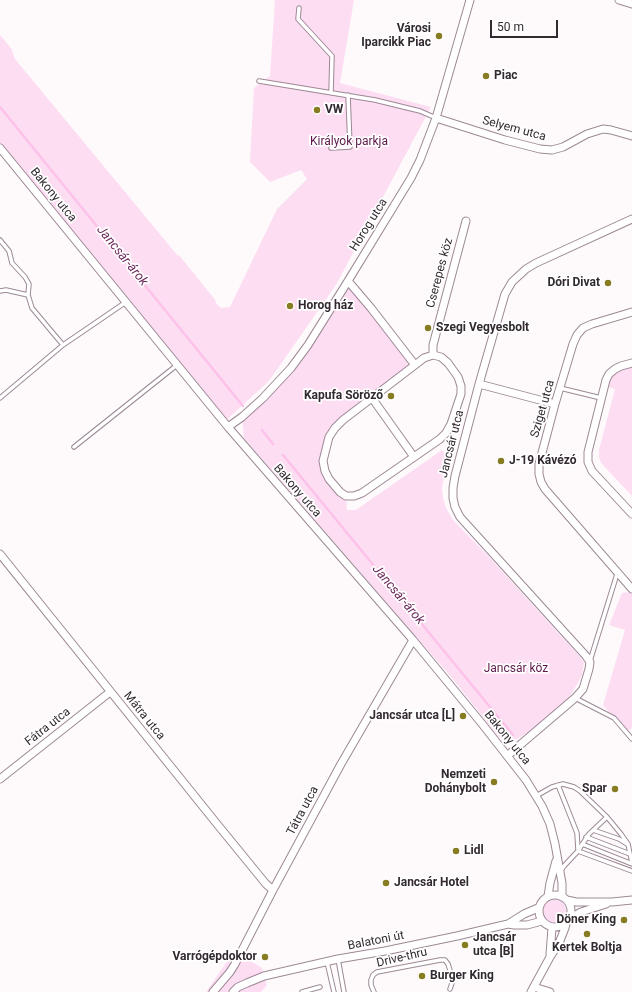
<!DOCTYPE html>
<html>
<head>
<meta charset="utf-8">
<style>
	body { margin:0 }
	#map { position:relative; width:632px; height:992px; overflow:hidden; background:#fefafc; font-family:Roboto,sans-serif }
	canvas { display:block }
	.scale { position:absolute; left:490px; top:20px; width:68px; height:18px; box-sizing:border-box; border:2px solid #322a30; border-top:0; padding-left:5px; font-size:12px; line-height:14px; white-space:nowrap; color:#322a30; -webkit-text-stroke:3px #fff; paint-order:stroke }
</style>
</head>
<body>
<div id="map">
<canvas width="632" height="992"></canvas>
<div class="scale">50 m</div>
</div>
<script>
const ctx = document.querySelector('canvas').getContext('2d');
ctx.lineJoin = 'round';
function fillPath(path, color) { ctx.fillStyle = color; ctx.fill(path, 'evenodd'); }
const poly = rows => new Path2D(rows.map(r => 'M' + r).join(''));
function trace(path, color, width, dash) { ctx.strokeStyle = color; ctx.lineWidth = width; ctx.lineCap = dash ? 'butt' : 'round'; ctx.setLineDash(dash || []); ctx.stroke(path); }
function drawText(font, color, halo, rows, align = 'center') {
  ctx.font = font + ' Roboto,sans-serif'; ctx.lineWidth = 3.5; ctx.setLineDash([]); ctx.textBaseline = 'middle'; ctx.strokeStyle = halo; ctx.fillStyle = color; for (const [text, x, y, turn = 0] of rows) {
    ctx.save(); ctx.translate(x, y); ctx.rotate((+turn || 0) * Math.PI / 180); ctx.textAlign = isNaN(turn) ? turn : align; if (halo) ctx.strokeText(text, 0, 0); ctx.fillText(text, 0, 0); ctx.restore();
  }
}
const green = poly([
	[275,0,354,0,340,83,431,107,336,285,269,381,221,425,0,155,0,35,11,48,15,59,178,256,179,255,216,301,215,302,221,308,230,307,277,209,307,179,301,170,270,182,250,162,254,88,270,76],
	[348,281,415,365,343,420,329,437,325,471,346,496,347,510,356,510,442,450,450,459,445,474,442,488,443,498,446,508,453,520,491,559,581,658,584,663,582,675,576,686,568,699,530,731,517,739,505,741,499,737,452,678,244,438,242,417,291,368],
	[632,363,632,496,601,463,599,457,599,450,615,389,605,386,609,374],
	[628,592,632,594,632,728,626,732,603,705,625,630,609,625,622,593],
	'542 911a12 12 0 1 1 24 0a12 12 0 1 1-24 0Z',
	[234,951,262,968,267,985,261,992,206,992]
]);
const stream = poly([
	[0,107,243,406],
	[262,430,273,444],
	[283,455,513,735]
]);
const lane = poly([
	[299,8,298,19,332,56,331,93],
	[259,81,375,100,420,111,436,118],
	[331,148,350,147,348,95],
	[0,240,9,251,12,263,25,277,29,284,28,295,32,308,63,345],
	[0,291,6,290,28,295],
	[560,388,601,398],
	[0,398,63,345,126,302],
	[74,447,177,365],
	[590,661,617,574],
	[575,698,614,718,632,739],
	[558,785,577,833,578,850],
	[536,796,552,787,563,784,574,787,580,791,607,817,621,834,628,844,632,863],
	[593,830,619,839,627,844],
	[586,837,630,854],
	[582,844,632,864],
	[578,851,632,871],
	[560,872,564,866,578,851,589,834,607,817],
	[338,959,344,992],
	[327,962,334,992],
	[302,992,320,987],
	[374,992,371,985,371,980,373,975,377,972,440,960,445,960,448,964,453,980,450,989]
]);
const street = poly([
	[619,0,632,4],
	[436,118,505,140,540,149,552,150,563,147,587,134,603,129,611,130,632,136],
	[0,148,228,427,413,640,483,725,526,780,542,806,550,824,555,844,562,883,562,897],
	[348,281,371,308,415,365],
	[632,312,592,324,583,328,577,335,573,344,555,404,539,464,539,474,541,482,545,489,632,589],
	[433,355,441,357,448,363,458,377,461,386,461,394,451,424,446,433,440,439,362,493,354,496,346,496,340,492,329,479,325,471,323,461,329,437,335,428,343,420,415,365,424,358,433,355],
	[433,355,433,345,466,221],
	[632,363,621,366,615,369,609,374,606,380,588,452,588,462,592,471,632,514],
	[479,384,555,404],
	[372,398,414,457],
	[228,427,242,417,263,398,291,368,308,345,348,281,411,178,420,160,436,118,470,0],
	[0,554,217,824,266,884,273,890],
	[507,756,575,698,583,689,589,669,590,662,586,656,460,517,455,507,453,498,453,488,455,476,479,384,505,294,512,282,526,269,536,263,632,219],
	[0,779,110,692],
	'539 911a16 16 0 1 1 32 0a16 16 0 1 1-32 0Z',
	[548,896,550,883,556,861],
	[567,900,576,902,612,902,632,900],
	[569,919,581,912,606,904],
	[508,924,514,925,527,925,542,921],
	[550,954,552,928],
	[534,987,550,992],
	[213,992,230,972,235,964,273,890,341,764,413,640],
	[233,992,238,987,247,983,264,976,338,959,385,951,457,936,508,924,524,914,538,908],
	[531,992,550,957,559,943,565,928,566,924]
]);
const markers = [
	[439,36,4,"#887c22"],
	[486,76,4,"#887c22"],
	[317,110,4,"#887c22"],
	[608,283,4,"#887c22"],
	[290,306,4,"#887c22"],
	[428,328,4,"#887c22"],
	[391,396,4,"#887c22"],
	[501,461,4,"#887c22"],
	[463,716,4,"#887c22"],
	[494,782,4,"#887c22"],
	[615,789,4,"#887c22"],
	[456,851,4,"#887c22"],
	[386,883,4,"#887c22"],
	[624,920,4,"#887c22"],
	[587,934,4,"#887c22"],
	[465,945,4,"#887c22"],
	[265,957,4,"#887c22"],
	[422,976,4,"#887c22"]
];
const poiNames = [
	["Városi",431,29,"right"],
	["Iparcikk Piac",431,43,"right"],
	["Piac",494,76],
	["VW",325,110],
	["Dóri Divat",600,283,"right"],
	["Horog ház",298,306],
	["Szegi Vegyesbolt",436,328],
	["Kapufa Söröző",383,396,"right"],
	["J-19 Kávézó",509,461],
	["Jancsár utca [L]",455,716,"right"],
	["Nemzeti",486,775,"right"],
	["Dohánybolt",486,789,"right"],
	["Spar",607,789,"right"],
	["Lidl",464,851],
	["Jancsár Hotel",394,883],
	["Döner King",616,920,"right"],
	["Jancsár",473,938],
	["utca [B]",473,952],
	["Kertek Boltja",587,948,"center"],
	["Varrógépdoktor",257,957,"right"],
	["Burger King",430,976]
];
const streetNames = [
	["Selyem utca",514,129,15],
	["Bakony utca",53,195,51],
	["Horog utca",369,225,-58],
	["Cserepes köz",440,273,-75],
	["Sziget utca",543,409,-74],
	["Jancsár utca",452,444,-76],
	["Bakony utca",297,491,49],
	["Mátra utca",144,716,51],
	["Fátra utca",48,727,-38],
	["Bakony utca",507,738,51],
	["Tátra utca",303,811,-62],
	["Balatoni út",376,941,-11],
	["Drive-thru",402,958,-13]
];
const parkNames = [
	["Királyok parkja",349,142],
	["Jancsár köz",516,669]
];
const waterNames = [
	["Jancsár-árok",122,256,51],
	["Jancsár-árok",398,595,50]
];
fillPath(green, '#fdddf2');
trace(stream, '#fdc2e9', 2.5);
trace(lane, '#9c8995', 5.5);
trace(street, '#9c8995', 9);
trace(lane, '#fff', 3.5);
trace(street, '#fff', 7);
for (const [x, y, r, color] of markers) { const dot = new Path2D(); dot.arc(x, y, r, 0, 2 * Math.PI); ctx.fillStyle = color; ctx.fill(dot); trace(dot, '#fff', 1.5); }
drawText('bold 12px', '#322a30', '#fff', poiNames, 'left');
drawText('12px', '#322a30', '#fff', streetNames);
drawText('12px', '#5c1a4c', '#fff', parkNames);
drawText('italic 13px', '#6b285a', '#fff', waterNames);
</script>
</body>
</html>
